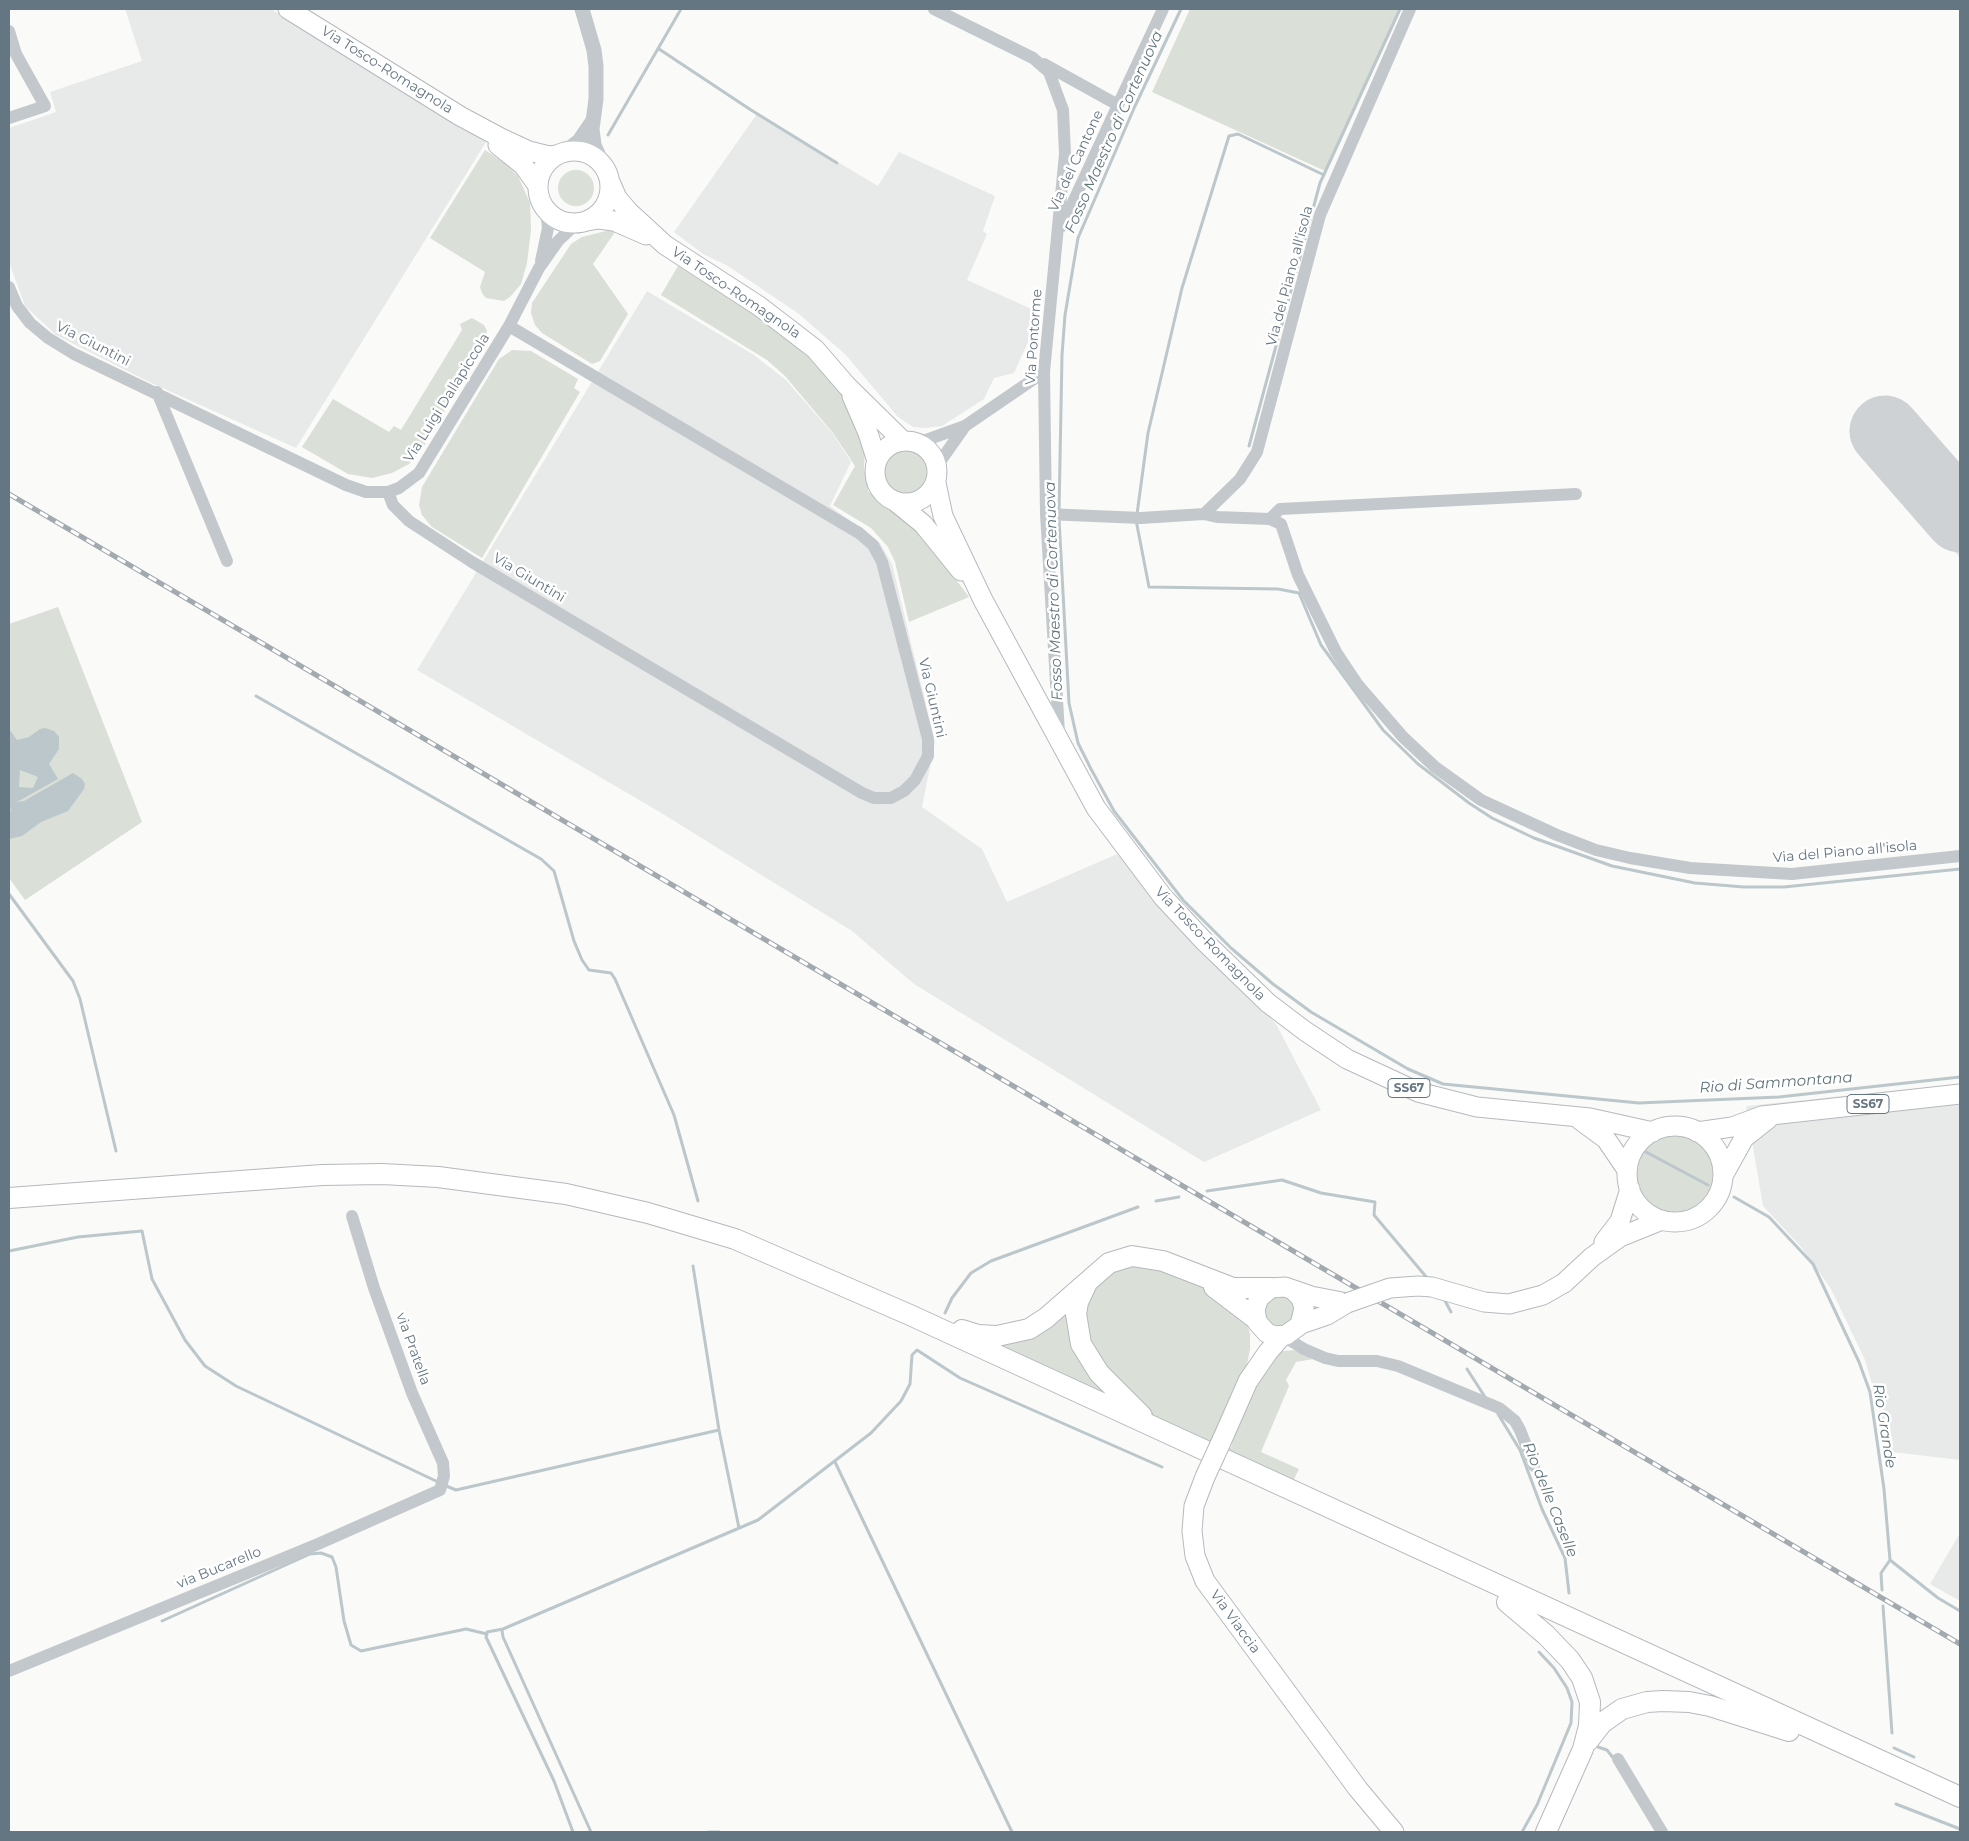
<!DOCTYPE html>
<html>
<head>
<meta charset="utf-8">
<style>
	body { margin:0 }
	#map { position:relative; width:1969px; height:1841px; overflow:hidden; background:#fafaf8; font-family:Montserrat,sans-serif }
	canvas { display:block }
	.frame { position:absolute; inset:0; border:10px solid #657683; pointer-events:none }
</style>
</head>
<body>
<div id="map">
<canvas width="1969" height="1841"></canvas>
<div class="frame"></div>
</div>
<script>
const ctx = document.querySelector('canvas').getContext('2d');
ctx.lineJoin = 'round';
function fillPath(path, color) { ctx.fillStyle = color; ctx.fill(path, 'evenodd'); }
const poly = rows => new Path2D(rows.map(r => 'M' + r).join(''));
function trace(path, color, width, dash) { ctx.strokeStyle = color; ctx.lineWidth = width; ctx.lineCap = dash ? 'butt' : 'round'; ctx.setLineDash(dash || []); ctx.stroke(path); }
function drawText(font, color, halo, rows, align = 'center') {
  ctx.font = font + ' Montserrat,sans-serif'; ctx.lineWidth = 5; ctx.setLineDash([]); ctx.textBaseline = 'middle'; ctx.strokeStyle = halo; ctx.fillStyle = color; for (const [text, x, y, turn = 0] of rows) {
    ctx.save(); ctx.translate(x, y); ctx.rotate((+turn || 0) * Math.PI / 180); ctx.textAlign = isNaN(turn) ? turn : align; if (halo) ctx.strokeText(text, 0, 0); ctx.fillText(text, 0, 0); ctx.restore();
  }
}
const built = poly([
	[125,9,271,9,486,142,296,448,149,382,56,335,25,306,9,262,9,128,56,112,50,92,142,61],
	[757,114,878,186,899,152,995,196,983,231,987,234,967,280,1036,311,1034,329,1014,373,994,378,984,399,942,426,925,428,913,427,898,417,846,355,799,314,728,266,703,254,674,232],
	[647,291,754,355,786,380,833,434,851,462,830,506,880,543,892,564,935,742,922,807,982,849,1007,902,1117,854,1276,1024,1321,1110,1204,1162,914,984,852,931,658,811,417,670],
	[1905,413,1960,478,1960,558,1853,433,1853,421,1856,419],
	[1960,1084,1960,1460,1892,1452,1865,1360,1831,1289,1802,1248,1763,1206,1746,1106],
	[1960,1533,1960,1601,1930,1584]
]);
const green = poly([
	[1190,9,1399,9,1325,171,1152,92],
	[485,150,506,164,518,176,530,203,531,230,527,263,521,284,511,296,504,301,486,298,482,293,480,287,485,272,430,238],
	'558 188a18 18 0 1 1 36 0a18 18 0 1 1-36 0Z',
	[610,230,615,232,593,264,628,314,600,361,592,364,542,333,535,325,531,313,532,303,571,244,582,237],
	[678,266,793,340,839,387,853,414,865,451,864,467,868,491,884,507,894,512,920,531,969,597,909,622,895,562,888,547,871,528,833,505,855,466,833,433,785,376,767,360,661,295],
	[472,318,484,325,487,331,486,341,420,453,409,464,392,473,372,478,348,474,302,447,333,399,389,432,394,426,401,430,462,330,460,324],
	[512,350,531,351,578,379,574,388,580,392,482,558,432,527,422,515,419,505,422,487,499,359],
	'884 472a22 22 0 1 1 44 0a22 22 0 1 1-44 0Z',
	[58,607,142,822,25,900,9,878,9,624],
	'1635 1173a39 39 0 1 1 78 0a39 39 0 1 1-78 0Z',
	[1150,1264,1209,1289,1246,1321,1250,1334,1250,1350,1246,1369,1212,1439,1231,1448,1236,1426,1263,1366,1273,1356,1283,1351,1295,1350,1313,1359,1296,1362,1286,1380,1289,1386,1261,1452,1299,1469,1293,1481,1153,1416,1141,1408,1089,1351,1084,1298,1117,1267],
	'1264 1311a16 16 0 1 1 32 0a16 16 0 1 1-32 0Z',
	[1065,1307,1116,1400,984,1341]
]);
const water = poly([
	[45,728,54,731,59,737,59,749,49,764,58,779,17,802,24,801,73,773,82,779,85,784,84,789,68,811,41,822,22,836,9,839,9,813,11,810,9,806,9,729,17,740,29,737,40,729],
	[20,770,38,777,33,788,19,787]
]);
const stream = poly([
	[659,49,751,110,837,163],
	[608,135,681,9],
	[1249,446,1320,183,1400,9],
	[1059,512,1062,355,1065,315,1078,238,1135,106,1181,9],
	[1137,514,1148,433,1182,288,1229,136,1238,134,1324,175],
	[1059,519,1069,703,1078,743,1091,769,1114,811,1183,900,1231,948,1273,984,1311,1012,1408,1069,1443,1084,1639,1103,1779,1097,1960,1077],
	[1136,520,1149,587,1278,589,1299,593,1321,645,1383,730,1418,764,1469,803,1492,818,1534,838,1612,866,1695,883,1744,887,1784,887,1960,869],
	[256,696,541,859,554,871,574,941,582,960,589,970,611,973,615,979,674,1115,698,1201],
	[9,894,73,981,80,999,116,1151],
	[1646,1152,1708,1185],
	[1207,1191,1282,1180,1321,1193,1375,1202,1374,1215,1428,1279],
	[1734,1197,1769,1217,1813,1264,1859,1362,1870,1392,1884,1489,1890,1560,1938,1598,1960,1611],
	[1156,1201,1179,1197],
	[9,1251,78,1237,142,1231,152,1279,185,1340,205,1366,236,1386,438,1482],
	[693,1266,719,1430,739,1528],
	[1443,1297,1451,1312],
	[945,1313,952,1298,971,1273,991,1261,1138,1207],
	[1467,1369,1485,1397],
	[1498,1414,1520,1450,1542,1509,1565,1558,1569,1593],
	[835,1462,1012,1832],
	[444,1485,456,1490,719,1430],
	[1882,1590,1881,1573,1890,1560],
	[1883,1606,1892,1733],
	[162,1621,310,1554,321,1553,332,1557,336,1567,344,1621,351,1645,361,1651,466,1629,487,1634,487,1632,503,1629,758,1520,871,1433,901,1401,910,1384,912,1355,917,1350,960,1378,1162,1467],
	[502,1630,503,1637,591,1832],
	[487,1634,486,1637,554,1781,573,1832],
	[1598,1747,1607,1750,1614,1759],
	[1894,1748,1914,1757],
	[1896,1804,1960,1829],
	[709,1832,719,1832],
	[1522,1832,1537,1805,1571,1723,1572,1702,1567,1688,1554,1668,1539,1652]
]);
const runway = poly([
	[1885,431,1960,517]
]);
const minor = poly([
	[934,9,1033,58,1049,72,1063,110,1065,154,1044,372,1046,514,1059,733],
	[9,31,16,54,45,106,9,118],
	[1044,64,1118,105,1062,226],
	[1118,105,1163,9],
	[541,261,548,228,546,211],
	[9,287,17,306,30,323,48,338,74,354,346,485,366,492,388,492,399,488,419,473,509,326,539,268,558,241,576,224],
	[157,392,227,561],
	[918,443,965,426,1044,372],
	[937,466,965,426],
	[388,492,393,505,409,521,472,562,862,793,874,798,891,798,904,791,915,780,928,756,928,739,882,562,873,545,859,533,509,326],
	[1046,514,1141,518,1204,514,1217,517,1270,519,1281,524,1298,575,1336,652,1358,685,1403,737,1435,767,1481,800,1557,835,1596,850,1630,858,1690,868,1792,874,1960,856],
	[1204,514,1240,479,1257,452,1320,215,1410,9],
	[1270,519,1280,509,1576,494],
	[1283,1336,1304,1349,1325,1358,1338,1361,1377,1361,1398,1366,1499,1408,1515,1421,1520,1430,1534,1466],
	[9,1671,318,1544,440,1490,444,1476,443,1463,412,1393,374,1288,352,1216],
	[1618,1759,1662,1832]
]);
const tertiary = poly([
	[582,9,594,50,596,66,596,99,592,129,594,145,602,163],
	[566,151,579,141,592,122]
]);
const primary = poly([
	[288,9,460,116,501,138,529,151,549,156,557,155],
	[498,145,523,165,538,186],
	'538 187a36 36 0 1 1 72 0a36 36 0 1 1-72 0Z',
	[611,184,617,198,629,212,665,245,759,306,815,349,847,386,903,441],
	[587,221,599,219,614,221,646,235],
	[852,396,868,433,877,461],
	'875 472a31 31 0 1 1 62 0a31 31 0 1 1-62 0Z',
	[936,483,943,516,983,600,1096,808,1163,897,1205,942,1268,1003,1305,1031,1347,1059,1418,1092,1477,1107,1590,1118,1653,1132],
	[896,502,923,524,961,571],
	[1580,1120,1606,1139,1627,1170],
	'1627 1174a48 48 0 1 1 96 0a48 48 0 1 1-96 0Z',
	[1697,1132,1732,1127,1762,1116,1960,1094],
	[1723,1176,1744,1138,1768,1119],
	[1604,1242,1620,1221,1630,1189],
	[1564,1283,1592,1257,1620,1237,1662,1220],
	[1294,1291,1301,1298,1304,1308,1300,1325,1286,1335,1275,1336,1267,1333,1257,1322,1255,1309,1259,1298,1271,1288,1285,1287,1311,1296,1347,1303],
	[1301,1324,1327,1315,1347,1303],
	[1222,1440,1248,1381,1268,1352,1282,1336],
	[1205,1477,1194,1506,1192,1531,1195,1556,1205,1581,1358,1789,1394,1832]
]);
const trunk = poly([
	[9,1198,322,1175,382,1174,438,1177,566,1194,648,1213,735,1239,910,1315,1960,1797],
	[1087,1283,1078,1302,1076,1314,1081,1344,1099,1373,1142,1416],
	[1214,1287,1256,1319],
	[962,1330,978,1335,997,1336,1029,1329,1046,1318,1109,1263,1132,1256,1163,1261,1233,1288,1271,1288],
	[1507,1602,1546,1635,1570,1660,1582,1678,1590,1702,1589,1726,1583,1749,1546,1832],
	[1588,1741,1602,1723,1622,1709,1647,1702,1663,1701,1689,1702,1710,1706,1789,1731]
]);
const rail = poly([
	[9,494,1960,1644]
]);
const primaryBridge = poly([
	[1347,1303,1390,1288,1418,1286,1432,1287,1484,1302,1509,1304,1543,1295,1564,1283],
	[1205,1477,1222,1440]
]);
const shields = [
	[1409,1088,42],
	[1868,1104,42]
];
const shieldNames = [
	["SS67",1409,1088],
	["SS67",1868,1104]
];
const streetNames = [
	["Via Tosco-Romagnola",387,70,32],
	["Via del Cantone",1076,161,-65],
	["Via del Piano all'isola",1290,276,-75],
	["Via Tosco-Romagnola",736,293,34],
	["Via Pontorme",1034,337,-86],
	["Via Giuntini",93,344,27],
	["Via Luigi Dallapiccola",447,398,-58],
	["Via Giuntini",529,578,31],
	["Via Giuntini",932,698,77],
	["Via del Piano all'isola",1845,852,-5],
	["Via Tosco-Romagnola",1210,944,46],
	["via Pratella",413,1349,70],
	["via Bucarello",219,1568,-22],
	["Via Viaccia",1235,1622,54]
];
const waterNames = [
	["Fosso Maestro di Cortenuova",1114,132,-66],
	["Fosso Maestro di Cortenuova",1054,591,-92],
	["Rio di Sammontana",1776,1083,-4],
	["Rio Grande",1884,1426,81],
	["Rio delle Caselle",1550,1500,68]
];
fillPath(built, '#e8e9e9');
fillPath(green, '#dadfd7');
fillPath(water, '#bbc7cb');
trace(stream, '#bbc7cb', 3);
trace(runway, '#ced2d4', 71);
trace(primary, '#b5babe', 21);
trace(trunk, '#b4b9bd', 22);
trace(minor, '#c3c8cc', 12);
trace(tertiary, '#c3c8cc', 15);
trace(primary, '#fff', 19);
trace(trunk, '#fff', 20);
trace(rail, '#a2aab0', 5);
trace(rail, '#fff', 3, [9]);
trace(primaryBridge, '#b5babe', 21, []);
trace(primaryBridge, '#fff', 19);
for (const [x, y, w] of shields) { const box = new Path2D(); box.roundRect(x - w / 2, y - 9.5, w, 19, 4); ctx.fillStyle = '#fff'; ctx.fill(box); trace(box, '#657683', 1); }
drawText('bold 12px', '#657683', null, shieldNames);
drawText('14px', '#657683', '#fff', streetNames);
drawText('italic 15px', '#60757c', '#fff', waterNames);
</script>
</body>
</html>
